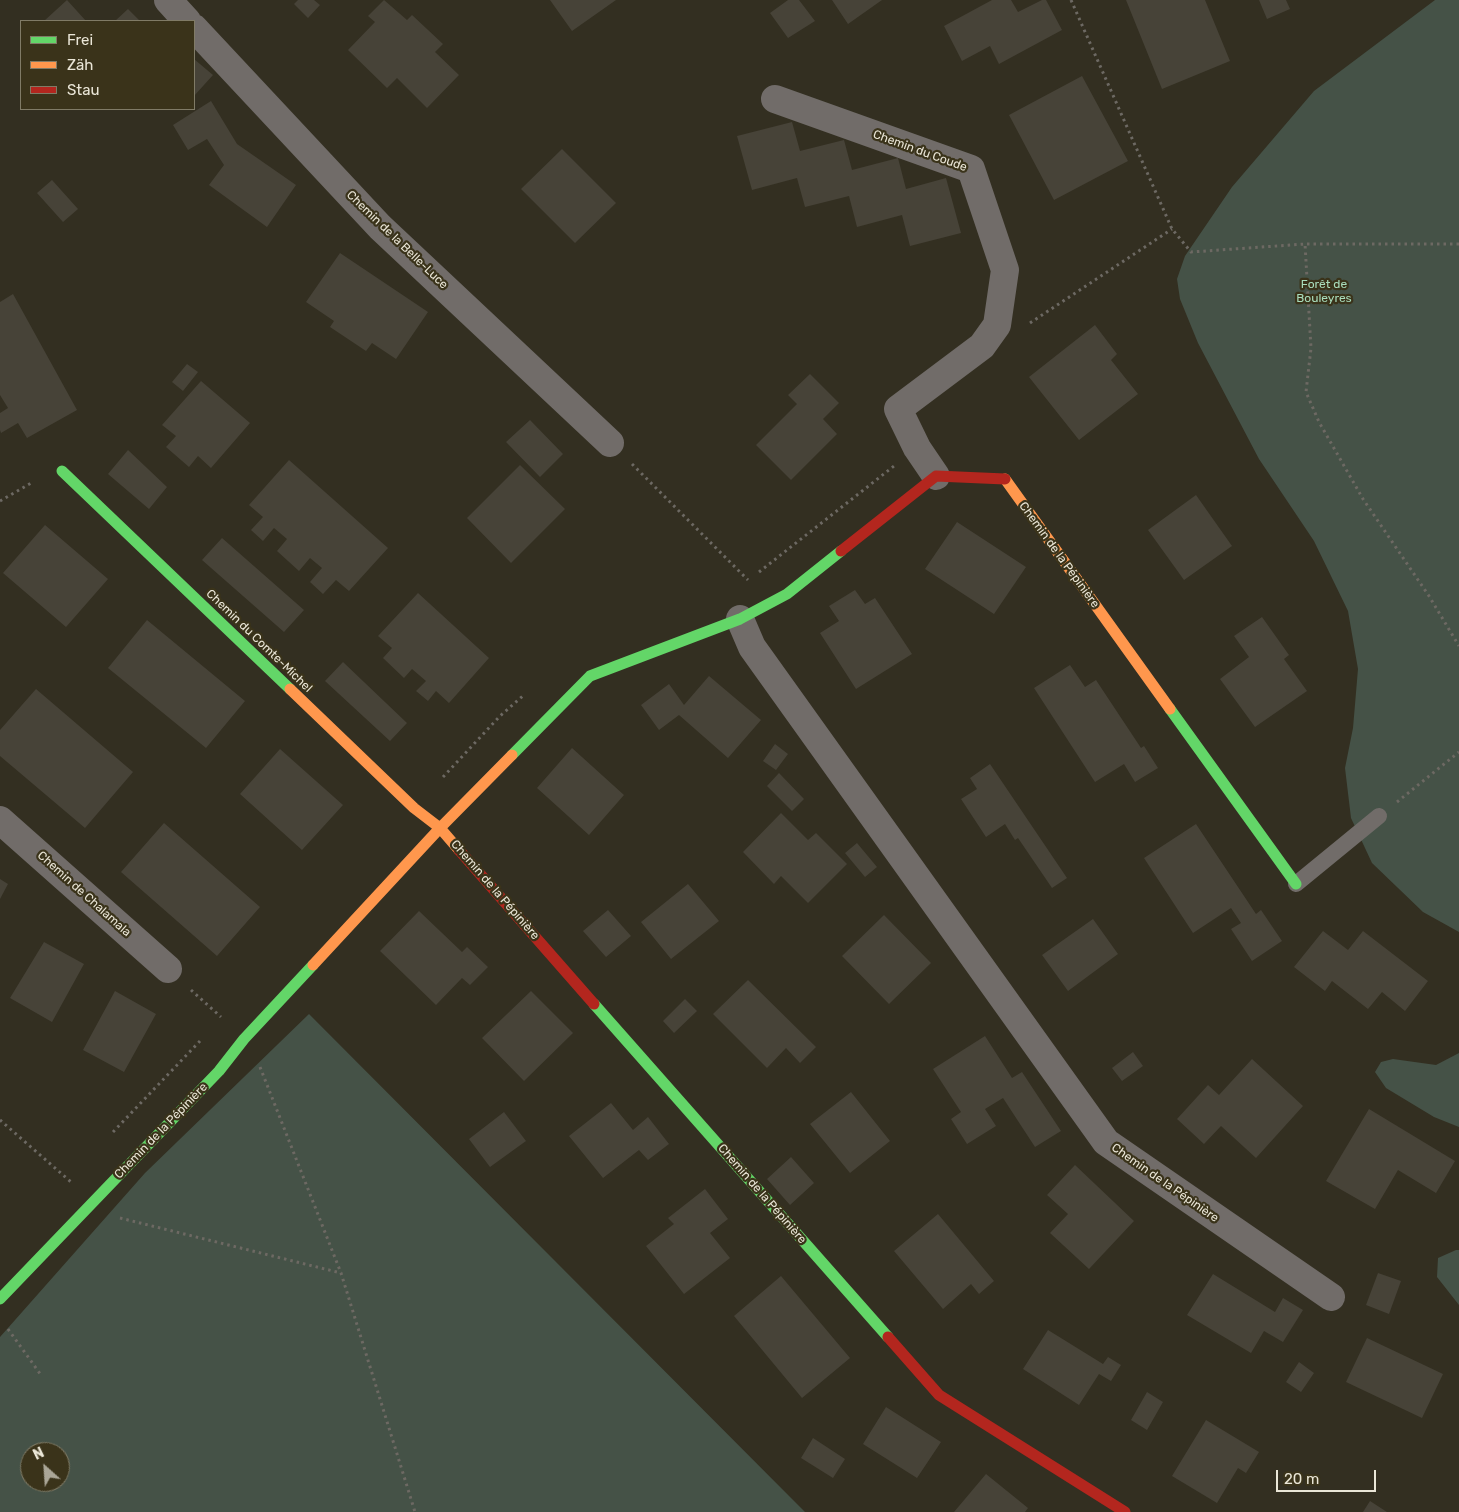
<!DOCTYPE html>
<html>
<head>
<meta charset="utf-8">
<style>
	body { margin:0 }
	#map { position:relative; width:1459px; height:1512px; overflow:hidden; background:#332f21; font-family:Rubik,sans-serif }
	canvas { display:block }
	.legend { position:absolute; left:20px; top:20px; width:175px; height:90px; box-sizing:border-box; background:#3a331a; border:1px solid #807b66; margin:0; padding:6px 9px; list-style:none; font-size:15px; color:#eae6d7 }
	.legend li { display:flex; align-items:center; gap:10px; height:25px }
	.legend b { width:25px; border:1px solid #807b66 }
	.north { position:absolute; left:20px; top:1442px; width:50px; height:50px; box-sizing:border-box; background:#3a331a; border:1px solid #807b66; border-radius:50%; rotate:334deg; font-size:14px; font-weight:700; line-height:20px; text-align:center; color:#eae6d7 }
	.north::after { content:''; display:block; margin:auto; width:18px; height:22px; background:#aaa697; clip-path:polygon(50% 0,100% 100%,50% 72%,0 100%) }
	.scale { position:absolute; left:1276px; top:1470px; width:100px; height:22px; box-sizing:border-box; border:2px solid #eae6d7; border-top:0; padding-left:6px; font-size:15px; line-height:18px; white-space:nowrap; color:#eae6d7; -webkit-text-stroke:4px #3a331a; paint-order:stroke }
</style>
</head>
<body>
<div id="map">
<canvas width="1459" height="1512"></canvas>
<ul class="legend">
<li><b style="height:6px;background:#63d668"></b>Frei</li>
<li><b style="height:6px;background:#ff974d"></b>Zäh</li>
<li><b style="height:6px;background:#b3261e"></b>Stau</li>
</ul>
<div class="north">N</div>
<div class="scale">20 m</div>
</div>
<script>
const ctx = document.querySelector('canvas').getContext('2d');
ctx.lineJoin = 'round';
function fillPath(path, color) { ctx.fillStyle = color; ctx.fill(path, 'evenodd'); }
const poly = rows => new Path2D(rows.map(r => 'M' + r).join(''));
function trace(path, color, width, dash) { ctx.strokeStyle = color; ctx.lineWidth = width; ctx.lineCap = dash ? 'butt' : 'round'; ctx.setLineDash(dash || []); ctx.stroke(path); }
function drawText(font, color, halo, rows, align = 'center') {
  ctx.font = font + ' Rubik,sans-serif'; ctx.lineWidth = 4.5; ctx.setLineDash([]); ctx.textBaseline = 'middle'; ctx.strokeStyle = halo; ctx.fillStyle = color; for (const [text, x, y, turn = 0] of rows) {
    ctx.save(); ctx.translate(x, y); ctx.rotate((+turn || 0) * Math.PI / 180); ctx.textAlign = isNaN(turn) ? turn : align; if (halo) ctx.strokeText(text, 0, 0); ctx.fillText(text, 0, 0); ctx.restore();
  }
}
const green = poly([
	[1435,0,1459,0,1459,932,1423,912,1372,863,1351,818,1345,768,1353,728,1358,669,1348,611,1314,541,1259,459,1198,343,1180,299,1177,279,1185,256,1232,187,1314,91],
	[309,1014,805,1512,0,1512,0,1337,145,1173],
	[30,1452,60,1452,60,1482,30,1482],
	[1459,1053,1459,1127,1434,1117,1386,1088,1375,1072,1381,1062,1393,1059,1436,1065],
	[1456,1250,1459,1250,1459,1305,1437,1277,1438,1258]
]);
const building = poly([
	[67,0,86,21,44,21],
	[298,0,314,0,320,5,308,18,294,4],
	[384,0,407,20,412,15,443,44,435,52,459,75,427,108,397,78,387,88,348,50,375,22,368,16],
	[550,0,616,0,572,31],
	[788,0,799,0,815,21,788,38,770,13],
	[832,0,882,0,848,24],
	[992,0,1011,0,1018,12,1042,0,1046,0,1062,30,999,64,990,46,962,61,944,26],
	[1126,0,1205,0,1230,61,1162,89],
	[1259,0,1286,0,1290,9,1267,19],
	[128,9,140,21,115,21],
	[194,59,213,75,194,96],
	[1082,76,1128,161,1054,200,1009,115],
	[211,101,237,144,296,185,267,227,209,185,224,165,207,139,188,150,173,125],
	[792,122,800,151,844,140,852,170,898,158,906,189,946,178,961,233,910,246,902,215,857,227,849,196,805,207,797,178,752,190,737,136],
	[562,149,616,203,575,243,521,189],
	[52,180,78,209,63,222,37,193],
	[340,253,428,312,396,359,372,343,366,351,330,327,334,321,306,302],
	[13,294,77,410,27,438,18,423,1,433,0,430,0,413,8,408,0,395,0,302],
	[1095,325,1117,354,1111,360,1138,394,1079,440,1029,377],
	[187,364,198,372,183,391,172,382],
	[810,374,839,403,823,419,837,434,791,480,756,445,797,404,788,395],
	[201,381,250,423,211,468,198,456,189,467,166,447,176,436,162,425],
	[530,420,563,454,540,477,506,442],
	[128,450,167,487,149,509,108,474],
	[289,460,388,548,349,591,336,580,323,594,310,582,322,568,310,558,299,571,277,551,287,539,274,528,263,541,251,530,263,517,249,505],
	[520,465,565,509,511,563,467,518],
	[1196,495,1232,546,1184,580,1148,530],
	[957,522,1026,567,994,614,925,569],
	[45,525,108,579,66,627,3,573],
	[222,538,304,610,284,632,202,560],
	[855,590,865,604,875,598,912,654,856,689,820,633,839,621,829,606],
	[418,593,489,658,449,703,436,691,428,701,416,691,426,681,412,669,404,678,383,658,392,648,378,636],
	[1262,617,1289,655,1284,659,1307,691,1255,727,1220,679,1249,657,1234,636],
	[147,620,245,701,206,748,108,668],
	[343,662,407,723,390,741,325,681],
	[1070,665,1085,687,1096,680,1141,748,1144,746,1158,768,1135,782,1124,764,1095,782,1034,688],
	[709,676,761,720,728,758,679,715,659,730,641,705,669,684,684,705],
	[36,689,133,772,85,828,0,756,0,730],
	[775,744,788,754,776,770,763,761],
	[572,748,624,795,589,835,537,788],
	[280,749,343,805,302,850,240,794],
	[990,764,1067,878,1052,888,1018,838,1015,840,1005,824,986,837,961,799,977,789,970,778],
	[779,773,804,799,792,811,767,786],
	[781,813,808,840,816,833,847,864,808,903,781,876,774,884,743,852],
	[164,823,260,907,217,956,121,872],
	[1196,824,1256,914,1261,910,1282,941,1252,961,1231,929,1241,923,1231,908,1193,933,1144,858],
	[857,843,877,867,865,877,845,853],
	[0,879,8,884,0,899],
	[688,884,719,921,671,959,641,922],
	[608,910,631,936,606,957,583,931],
	[419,911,462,952,467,947,488,967,470,985,462,978,436,1005,380,951],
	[884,915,931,963,889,1004,842,956],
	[1093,919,1118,954,1068,991,1042,955],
	[1323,931,1348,950,1363,931,1428,981,1405,1011,1382,992,1368,1009,1332,981,1325,991,1294,967],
	[44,942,84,964,52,1022,10,998],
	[748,980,816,1047,800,1063,786,1048,767,1068,713,1014],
	[115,991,156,1014,124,1072,83,1050],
	[531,991,573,1033,524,1081,482,1038],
	[685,999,697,1011,674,1033,663,1021],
	[985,1036,1012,1078,1022,1072,1061,1131,1035,1147,1003,1098,985,1109,996,1126,967,1144,951,1119,961,1112,933,1069],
	[1133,1052,1143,1066,1122,1081,1112,1068],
	[1252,1059,1303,1106,1256,1158,1221,1126,1204,1144,1177,1119,1208,1085,1219,1095],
	[851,1092,890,1141,850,1173,810,1124],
	[611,1103,633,1130,648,1117,669,1144,648,1160,639,1150,603,1178,569,1136],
	[1369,1109,1455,1161,1436,1193,1398,1170,1375,1209,1326,1181],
	[504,1112,526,1141,490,1167,469,1139],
	[791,1157,814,1183,790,1205,767,1179],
	[1075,1165,1134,1221,1089,1269,1050,1233,1068,1214,1047,1195],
	[705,1189,728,1219,710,1233,730,1258,684,1294,646,1246,674,1224,668,1218],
	[938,1214,994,1281,979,1294,971,1284,943,1309,894,1251],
	[1378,1273,1401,1281,1389,1314,1366,1305],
	[1213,1274,1275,1312,1283,1298,1303,1310,1283,1342,1264,1331,1251,1353,1187,1315],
	[781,1276,850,1358,802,1398,734,1316],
	[1048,1330,1103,1364,1108,1357,1121,1365,1111,1381,1099,1374,1079,1405,1023,1369],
	[1367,1338,1443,1374,1422,1418,1346,1382],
	[1299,1362,1314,1373,1301,1392,1286,1382],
	[1147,1392,1163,1402,1147,1430,1131,1420],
	[886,1407,941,1442,917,1478,863,1444],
	[1206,1420,1259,1452,1246,1473,1238,1468,1217,1503,1172,1476],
	[813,1438,845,1459,833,1478,801,1458],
	[986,1474,1028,1508,1025,1512,954,1512],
	[1370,1501,1387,1512,1363,1512]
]);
const path = poly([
	[1071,0,1172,229,1191,252,1305,244],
	[1459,244,1305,244,1311,348,1306,392,1319,422,1363,499,1429,596,1459,646],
	[1030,323,1172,229],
	[632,464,748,580],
	[0,501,33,482],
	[759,572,894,466],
	[443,777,500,716,525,694],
	[1397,802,1459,752],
	[191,990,221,1017],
	[260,1067,341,1273,415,1512],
	[0,1120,71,1182],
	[113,1132,200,1041],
	[120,1218,341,1273],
	[8,1329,41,1375]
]);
const lane = poly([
	[1296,884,1379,816]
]);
const street = poly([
	[168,0,187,21],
	[194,28,380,227,610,443],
	[775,99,971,169,1005,270,997,325,982,346,898,409,917,448,936,476],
	[740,619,752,647,1106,1142,1331,1297],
	[0,820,168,969]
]);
const fast = poly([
	[62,471,290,689],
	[1170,709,1296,884],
	[512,755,590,676,740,619,787,594,841,551],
	[594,1004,888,1337],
	[0,1299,219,1071,244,1039,313,965]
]);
const slow = poly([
	[1005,479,1170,709],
	[290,689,414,808,440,828,459,850],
	[313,965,440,828,512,755]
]);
const jam = poly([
	[841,551,936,476,1005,479],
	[459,850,594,1004],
	[888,1337,939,1395,1125,1512]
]);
const streetNames = [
	["Chemin du Coude",920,151,20],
	["Chemin de la Belle-Luce",397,240,44],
	["Chemin de la Pépinière",1059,555,54],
	["Chemin du Comte-Michel",259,641,44],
	["Chemin de la Pépinière",495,890,49],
	["Chemin de Chalamala",84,894,42],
	["Chemin de la Pépinière",161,1131,-46],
	["Chemin de la Pépinière",1165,1183,35],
	["Chemin de la Pépinière",762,1194,49]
];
const parkNames = [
	["Forêt de",1324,285],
	["Bouleyres",1324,299]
];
fillPath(green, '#455247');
fillPath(building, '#474338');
trace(path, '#6d6963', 3, [2.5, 4]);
trace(lane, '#716c69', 16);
trace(street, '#716c69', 28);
trace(fast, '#63d668', 11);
trace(slow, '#ff974d', 11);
trace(jam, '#b3261e', 11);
drawText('12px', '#eae6d7', '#3a331a', streetNames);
drawText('12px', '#a9ddbc', '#3a331a', parkNames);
</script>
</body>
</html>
